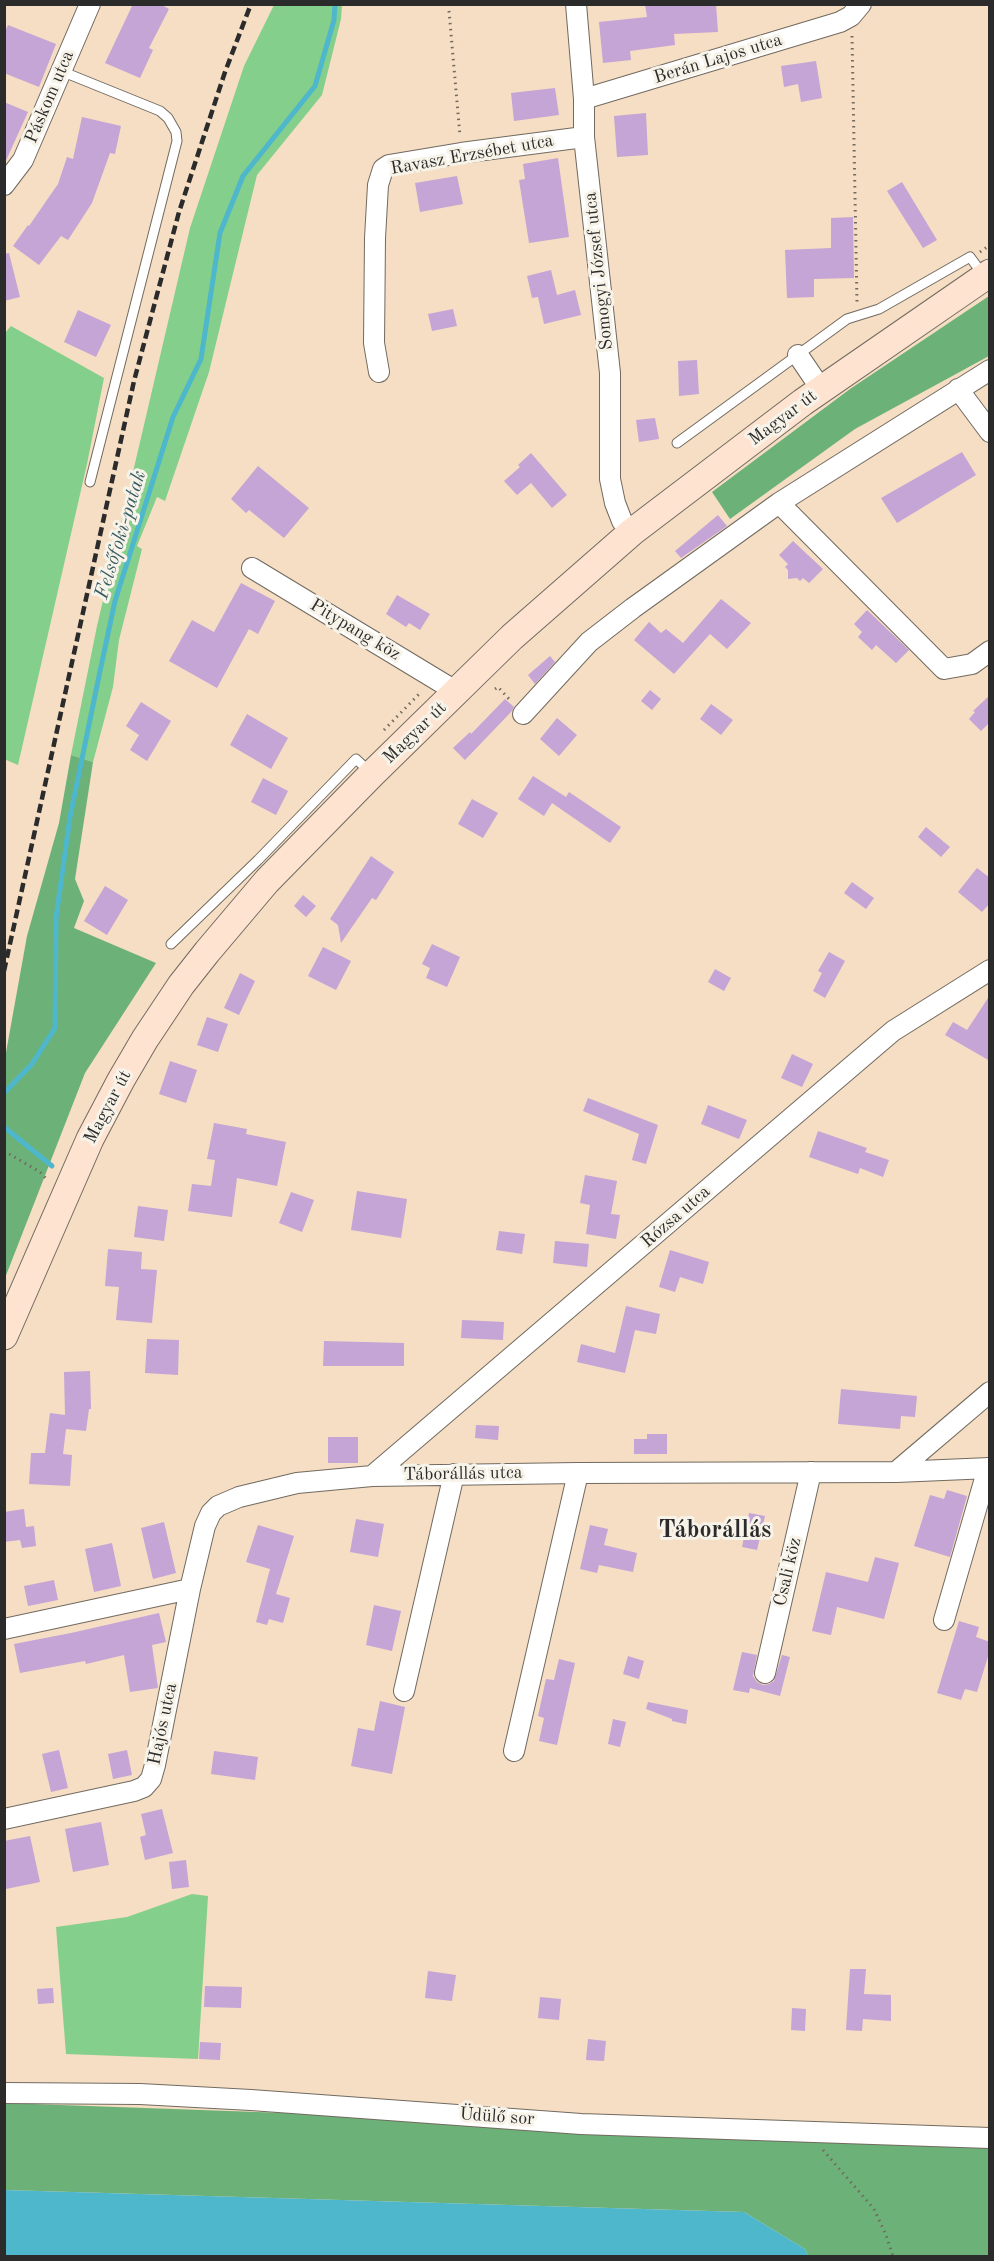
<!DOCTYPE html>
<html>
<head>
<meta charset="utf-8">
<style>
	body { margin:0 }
	#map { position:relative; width:994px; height:2261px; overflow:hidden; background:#f5dec3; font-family:"Old Standard TT",serif }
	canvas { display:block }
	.frame { position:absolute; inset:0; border:6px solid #2b2b2b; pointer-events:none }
</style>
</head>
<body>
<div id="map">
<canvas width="994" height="2261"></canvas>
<div class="frame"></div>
</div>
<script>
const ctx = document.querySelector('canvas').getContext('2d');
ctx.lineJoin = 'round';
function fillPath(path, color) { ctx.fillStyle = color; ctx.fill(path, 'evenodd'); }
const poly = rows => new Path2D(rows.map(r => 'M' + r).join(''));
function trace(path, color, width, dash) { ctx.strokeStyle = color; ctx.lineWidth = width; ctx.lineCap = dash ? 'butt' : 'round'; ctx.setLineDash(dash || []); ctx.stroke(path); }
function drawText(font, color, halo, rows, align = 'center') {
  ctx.font = font + ' "Old Standard TT",serif'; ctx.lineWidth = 6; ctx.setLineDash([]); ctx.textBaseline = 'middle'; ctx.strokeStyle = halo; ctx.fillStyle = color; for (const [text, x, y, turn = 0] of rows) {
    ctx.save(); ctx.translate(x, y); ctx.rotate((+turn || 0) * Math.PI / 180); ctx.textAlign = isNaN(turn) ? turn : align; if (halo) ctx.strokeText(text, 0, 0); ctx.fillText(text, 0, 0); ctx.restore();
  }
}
const green = poly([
	[274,5,342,5,341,19,322,95,257,175,209,372,165,501,157,497,137,546,142,549,119,640,113,687,93,762,71,755,97,626,190,228,244,66],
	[11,326,104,378,87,464,18,765,4,759,4,334],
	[192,1894,208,1896,198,2059,66,2054,56,1927,127,1917]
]);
const forest = poly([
	[989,296,989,356,855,429,730,519,712,492,850,389],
	[71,755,93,762,75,879,84,901,74,928,156,963,85,1073,5,1278,5,1058,27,936,59,823],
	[4,2103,989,2138,989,2256,808,2256,805,2249,744,2212,5,2190]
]);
const water = poly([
	[5,2190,744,2212,805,2249,808,2256,5,2256]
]);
const stream = poly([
	[4,1093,32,1064,55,1028,56,918,70,817,99,676,115,601,173,417,201,359,220,233,243,176,315,86,334,20,335,4],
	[4,1127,52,1166]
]);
const building = poly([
	[133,4,160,4,169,9,149,48,153,50,140,78,105,63],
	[645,4,716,4,718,32,674,34,675,45,630,51,631,60,603,63,599,22,647,17],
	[8,25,56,44,39,87,4,73,4,34],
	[816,61,822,98,801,102,798,84,784,87,781,66],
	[555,88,559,115,514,121,511,93],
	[4,102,28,112,4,165],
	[646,113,648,155,617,157,614,116],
	[82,117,121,126,115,154,110,153,92,203,68,240,61,236,39,265,13,246,28,225,29,226,58,184,67,157,73,159],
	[558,158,569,237,529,243,519,180,525,179,523,164],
	[457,176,463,204,420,212,415,183],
	[902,182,937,240,923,248,887,191],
	[853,217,854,278,814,279,814,297,787,298,785,250,831,248,831,218],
	[9,253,20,297,4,301,4,254],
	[551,270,557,295,575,290,581,315,544,324,538,297,532,298,527,276],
	[453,309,457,326,432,331,428,314],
	[78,310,111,325,96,357,64,342],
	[697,360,699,394,679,396,678,361],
	[655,418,659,439,639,442,636,420],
	[962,452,976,475,897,523,881,498],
	[531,453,567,495,552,508,531,483,517,495,504,481,520,467,518,465],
	[258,466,309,508,284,538,249,510,246,513,231,499],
	[718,515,727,526,681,558,675,551],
	[793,541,823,569,809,583,803,578,800,581,797,578,788,579,788,570,785,567,788,564,779,555],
	[241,583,275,601,258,634,249,629,217,688,169,661,192,620,214,632],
	[397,595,430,614,420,630,409,623,406,627,386,614],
	[721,599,751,623,727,649,710,634,674,674,634,640,649,622,661,633,666,629,683,643],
	[867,610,909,650,896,663,876,645,872,650,858,637,862,632,854,624],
	[550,656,555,662,535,684,528,675],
	[650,690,661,699,652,710,641,701],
	[990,695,990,726,988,724,981,731,969,719,975,712,973,711],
	[505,699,514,707,511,712,465,760,453,748,470,732,471,734],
	[141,702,171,721,147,761,130,750,139,735,126,726],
	[711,704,733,720,721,735,700,719],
	[247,714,288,738,271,769,230,745],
	[557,718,577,735,559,756,540,739],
	[533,776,566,797,569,792,621,827,610,843,552,803,544,816,518,799],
	[263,778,288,791,276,815,251,802],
	[472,799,498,813,483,838,458,824],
	[926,827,950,847,941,857,918,837],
	[371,856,394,872,376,900,372,898,341,943,338,925,330,919],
	[977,868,990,878,990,903,982,912,958,892],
	[852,882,874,898,866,909,844,893],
	[105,886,128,900,107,935,84,921],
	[303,895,316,906,306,917,294,906],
	[432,944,460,957,447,987,426,978,430,968,422,964],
	[323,947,351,961,336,990,308,976],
	[829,952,845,961,825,998,813,991,822,973,818,971],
	[715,969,731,978,724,991,708,982],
	[240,973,255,981,239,1015,224,1008],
	[990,995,990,1061,945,1035,953,1022,967,1030],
	[207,1017,228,1024,218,1052,197,1045],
	[792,1054,813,1064,802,1087,781,1078],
	[170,1061,197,1070,186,1103,159,1094],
	[588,1098,658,1125,646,1164,632,1160,639,1134,583,1111],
	[708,1105,747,1120,739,1139,701,1124],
	[214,1123,247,1129,246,1134,286,1142,277,1186,237,1178,232,1217,188,1211,192,1184,211,1186,215,1160,207,1159],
	[818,1131,867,1148,865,1152,889,1160,883,1177,860,1168,858,1174,809,1157],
	[585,1175,617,1181,611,1214,620,1215,616,1239,586,1234,590,1205,580,1203],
	[357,1191,407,1199,401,1238,351,1230],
	[291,1192,314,1200,302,1232,279,1223],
	[138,1206,168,1210,164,1241,134,1237],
	[499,1231,525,1234,522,1254,496,1250],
	[555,1241,589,1244,587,1267,553,1263],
	[108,1249,142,1252,141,1269,157,1270,152,1323,116,1320,119,1287,105,1286],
	[670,1250,709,1262,703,1284,680,1277,675,1292,659,1287],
	[626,1306,660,1314,656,1334,635,1330,625,1373,577,1362,581,1344,615,1353],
	[462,1320,504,1322,503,1340,461,1338],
	[147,1339,179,1340,178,1375,145,1373],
	[324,1341,404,1343,404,1366,323,1366],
	[90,1371,91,1409,89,1409,86,1431,66,1429,63,1454,72,1455,70,1486,29,1484,31,1453,45,1453,50,1413,65,1415,64,1372],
	[841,1389,917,1396,915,1417,901,1416,900,1429,838,1424],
	[476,1425,499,1426,498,1440,475,1438],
	[647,1434,667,1434,667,1454,634,1454,634,1439,647,1439],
	[328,1437,358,1437,358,1463,328,1463],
	[947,1490,967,1496,950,1557,914,1546,930,1495,944,1499],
	[24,1509,26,1527,34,1526,36,1546,22,1548,20,1540,4,1542,4,1512],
	[749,1513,765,1516,757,1550,742,1547],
	[356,1519,384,1524,378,1557,350,1552],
	[164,1522,176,1573,153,1579,141,1528],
	[258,1525,294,1536,276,1594,290,1598,283,1623,269,1619,267,1625,256,1622,270,1569,246,1562],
	[590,1525,608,1529,604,1545,637,1553,633,1572,599,1565,597,1573,580,1569],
	[112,1543,121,1586,94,1592,85,1549],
	[875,1557,899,1563,884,1619,837,1607,831,1635,812,1631,826,1572,868,1582],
	[54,1580,58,1600,28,1606,24,1586],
	[374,1605,401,1611,392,1651,366,1645],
	[159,1613,166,1642,152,1645,158,1688,130,1692,124,1655,86,1664,85,1661,20,1673,14,1644,71,1633],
	[959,1621,979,1627,976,1637,990,1642,990,1650,977,1692,965,1689,961,1700,937,1693],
	[742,1652,757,1655,753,1676,757,1682,763,1685,769,1684,774,1681,782,1655,790,1657,780,1696,750,1688,749,1693,733,1690],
	[628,1656,644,1661,639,1679,623,1674],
	[559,1659,575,1663,557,1745,539,1741,544,1718,538,1716,546,1679,554,1680],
	[380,1701,405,1707,392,1774,351,1766,358,1728,374,1731],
	[648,1702,688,1710,686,1724,672,1721,672,1719,646,1709],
	[613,1719,626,1722,620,1747,608,1744],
	[59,1750,68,1788,51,1792,42,1754],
	[127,1750,132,1775,113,1779,108,1754],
	[214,1751,258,1757,255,1780,211,1774],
	[162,1809,173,1853,145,1860,140,1837,146,1835,141,1814],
	[101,1822,109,1865,73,1872,65,1829],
	[30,1836,40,1882,6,1889,4,1841],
	[186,1860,189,1887,172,1889,169,1862],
	[850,1969,866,1969,864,1994,891,1995,891,2021,863,2019,862,2031,846,2030],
	[428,1971,456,1975,452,2001,425,1998],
	[205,1986,242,1987,241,2008,204,2007],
	[53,1988,54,2003,38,2004,37,1989],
	[540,1997,561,1999,559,2020,538,2018],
	[792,2008,806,2009,805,2031,791,2030],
	[588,2039,606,2041,604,2061,586,2060],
	[200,2042,221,2043,220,2060,199,2059]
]);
const path = poly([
	[449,11,460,136],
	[852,36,857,302],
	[980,252,990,245],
	[495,689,498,687,511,701],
	[384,730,421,692],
	[4,1151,40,1172,48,1181],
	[823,2150,874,2209,886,2235,893,2256]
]);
const lane = poly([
	[61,71,160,111,168,118,176,132,177,141,90,482],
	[677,443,847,319,879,309,970,257,984,276],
	[171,944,258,860,356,759,371,773]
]);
const street = poly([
	[576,4,584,99,584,137,610,373,610,479,615,503,622,521,632,532],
	[584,99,840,22,851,16,861,4],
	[4,185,23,160,90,4],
	[798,355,821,389],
	[379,372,374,343,375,238,378,185,383,169,389,165,461,153,584,137],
	[958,389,990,432],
	[779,503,944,669,972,664,990,651],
	[252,568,457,692],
	[523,714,589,642,633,608,779,503,990,370],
	[896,1472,990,1392],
	[372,1476,893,1031,990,970],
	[944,1620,988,1468],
	[4,1629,190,1589],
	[765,1673,811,1472],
	[404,1691,454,1474],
	[514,1751,578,1473],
	[4,1819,134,1791,144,1787,151,1779,155,1765,190,1589,205,1526,211,1513,218,1506,239,1497,297,1483,372,1476,578,1473,896,1472,990,1468],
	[4,2093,140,2094,251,2100,581,2124,990,2138]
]);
const secondary = poly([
	[4,1336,90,1139,121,1080,145,1039,181,985,207,952,267,881,372,774,512,637,632,532,803,402,990,273]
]);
const rail = poly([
	[4,971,134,381,179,212,225,72,251,4]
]);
const streetNames = [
	["Berán Lajos utca",718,59,-17],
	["Páskom utca",50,97,-67],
	["Ravasz Erzsébet utca",472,155,-10],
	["Somogyi József utca",599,271,-96],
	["Magyar út",783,418,-37],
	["Pitypang köz",355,630,31],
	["Magyar út",415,733,-44],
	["Magyar út",108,1107,-62],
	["Rózsa utca",676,1217,-41],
	["Táborállás utca",463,1474,-1],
	["Csali köz",788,1572,-77],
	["Hajós utca",163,1724,-78],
	["Üdülő sor",497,2117,4]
];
const waterNames = [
	["Felsőfoki-patak",121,535,-73]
];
const districtNames = [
	["Táborállás",715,1531]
];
fillPath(green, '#85cf8c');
fillPath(forest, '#6cb278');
fillPath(water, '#4eb7cb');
trace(stream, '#4eb7cb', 5);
fillPath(building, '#c5a4d6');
trace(lane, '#726a60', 11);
trace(street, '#726a60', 22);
trace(secondary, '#726a60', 29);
trace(path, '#726a60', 3, [1.5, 4.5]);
trace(lane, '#fff', 9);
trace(street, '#fff', 20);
trace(secondary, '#fee3d1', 27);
trace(rail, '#2b2b2b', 4.5, [9, 4.5]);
drawText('18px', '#2b2b2b', '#f7f3e8', streetNames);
drawText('italic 20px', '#375c63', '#f7f3e8', waterNames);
drawText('bold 24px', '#2b2b2b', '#f7f3e8', districtNames);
</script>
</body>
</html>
